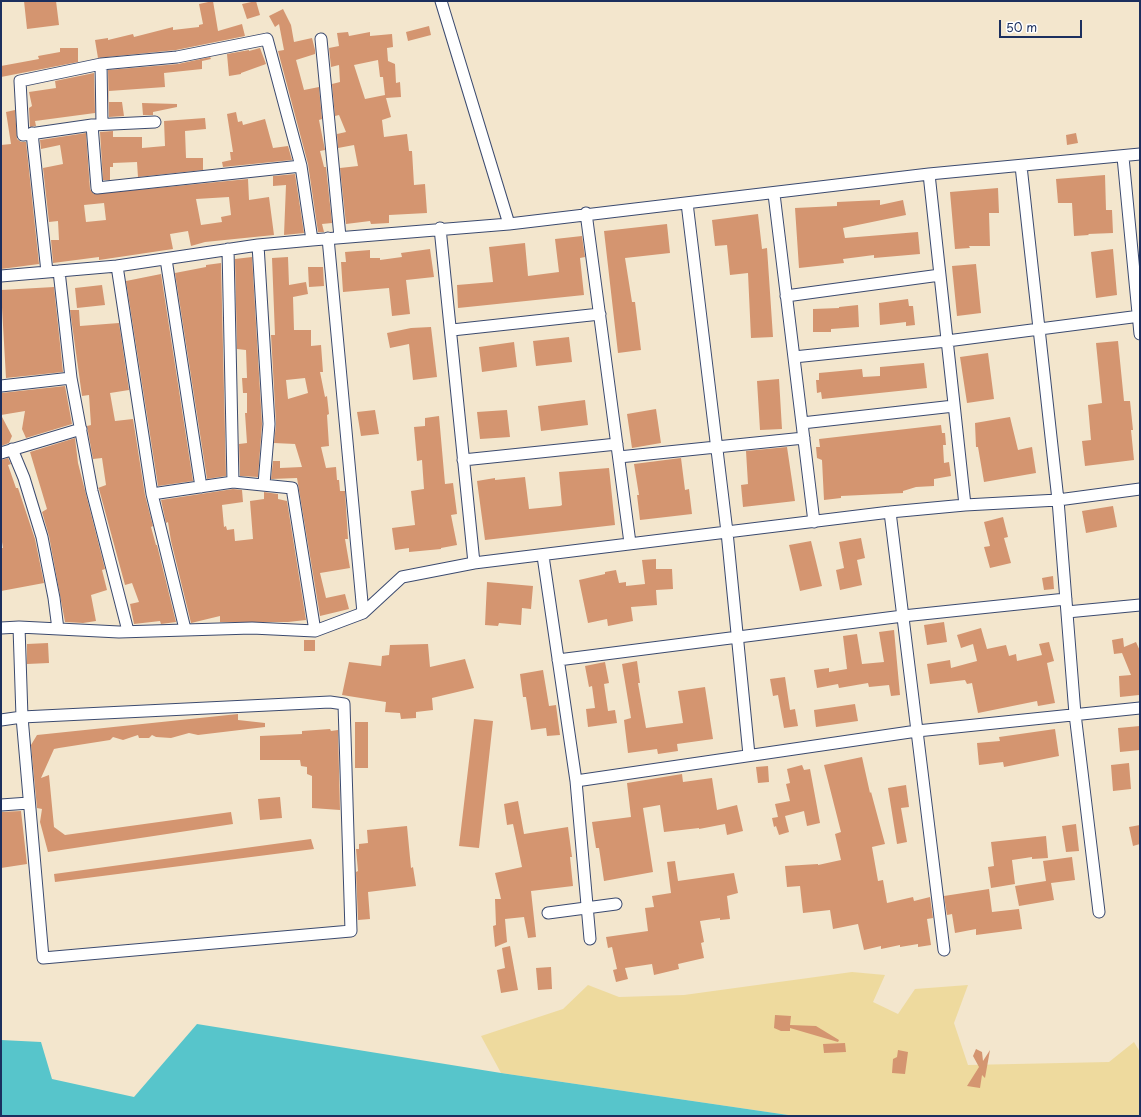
<!DOCTYPE html>
<html>
<head>
<meta charset="utf-8">
<style>
	body { margin:0 }
	#map { position:relative; width:1141px; height:1117px; overflow:hidden; background:#f3e6cd; font-family:"Playpen Sans",sans-serif }
	canvas { display:block }
	.frame { position:absolute; inset:0; border:2px solid #1b2f5e; pointer-events:none }
	.scale { position:absolute; left:999px; top:20px; width:83px; height:18px; box-sizing:border-box; border:2px solid #1b2f5e; border-top:0; padding-left:5px; font-size:12px; line-height:14px; white-space:nowrap; color:#1b2f5e; -webkit-text-stroke:3px #fff; paint-order:stroke }
</style>
</head>
<body>
<div id="map">
<canvas width="1141" height="1117"></canvas>
<div class="frame"></div>
<div class="scale">50 m</div>
</div>
<script>
const ctx = document.querySelector('canvas').getContext('2d');
ctx.lineJoin = 'round';
function fillPath(path, color) { ctx.fillStyle = color; ctx.fill(path, 'evenodd'); }
const poly = rows => new Path2D(rows.map(r => 'M' + r).join(''));
function trace(path, color, width, dash) { ctx.strokeStyle = color; ctx.lineWidth = width; ctx.lineCap = dash ? 'butt' : 'round'; ctx.setLineDash(dash || []); ctx.stroke(path); }
const sand = poly([
	[852,972,885,975,873,1002,898,1014,915,989,968,985,954,1023,968,1065,1109,1062,1134,1042,1140,1052,1140,1116,795,1116,501,1073,481,1036,563,1009,588,985,619,997,684,995]
]);
const water = poly([
	[197,1024,501,1073,795,1116,1,1116,1,1040,41,1042,52,1079,134,1097]
]);
const building = poly([
	[24,1,56,1,59,25,27,29],
	[213,1,218,31,242,24,245,36,176,50,98,58,95,40,108,38,108,40,133,34,134,37,173,27,173,30,199,27,199,25,203,24,199,4],
	[256,1,260,15,247,19,242,4],
	[283,9,291,25,294,42,312,38,315,50,315,54,296,60,304,90,319,87,322,119,319,120,325,150,320,151,324,167,326,167,332,223,322,224,324,232,318,232,308,164,278,51,284,50,279,24,275,27,269,16],
	[429,26,431,35,408,41,406,32],
	[348,32,349,36,370,32,370,36,392,34,393,47,387,48,388,61,395,64,396,83,400,82,401,97,386,98,391,117,382,120,384,137,407,134,409,151,412,151,414,185,425,184,427,213,389,215,389,223,371,224,370,221,346,224,340,168,358,166,354,145,338,148,337,134,346,132,339,115,335,116,332,84,340,82,339,65,331,67,329,48,339,46,337,33],
	[378,60,380,77,383,77,385,95,365,99,354,65],
	[60,48,78,48,78,62,1,77,1,66,39,59,38,56,60,52],
	[260,48,266,64,241,73,241,74,229,76,227,54,249,50,249,51],
	[210,57,211,59,202,61,202,69,164,73,165,87,109,91,109,102,122,102,124,116,109,117,108,70,178,64],
	[94,73,95,113,35,121,36,126,30,127,29,108,32,106,29,92,56,88,55,81],
	[142,103,177,104,177,107,153,112,153,115,143,115],
	[15,110,17,139,21,142,26,142,39,264,1,269,1,145,11,144,6,112],
	[236,112,238,122,242,121,243,125,265,119,273,148,288,146,292,160,223,167,222,162,231,160,230,152,233,152,227,114],
	[205,118,206,129,185,131,186,158,203,158,203,170,138,177,137,162,113,163,113,167,110,167,110,180,103,180,100,132,113,131,113,137,142,137,142,148,165,146,164,121],
	[86,133,90,189,94,194,248,179,249,200,269,197,274,235,205,242,191,246,188,231,170,234,173,249,99,260,99,257,53,263,51,240,59,240,58,221,49,222,43,168,63,164,60,145,41,149,40,140],
	[229,197,231,215,221,217,222,222,201,225,196,199],
	[104,203,106,220,86,222,84,205],
	[1076,133,1078,143,1067,145,1066,135],
	[295,174,304,233,284,235,286,185,273,186,273,176],
	[1105,175,1106,210,1112,210,1113,233,1088,234,1089,235,1074,236,1072,203,1058,203,1056,179],
	[998,188,999,213,989,213,990,246,969,246,970,248,955,249,950,192],
	[880,200,880,205,903,200,906,215,843,228,845,238,918,232,920,254,874,258,874,255,843,259,844,263,799,268,795,208,837,206,837,202],
	[758,214,762,249,767,248,773,337,751,338,748,273,730,275,727,245,715,246,712,220],
	[667,224,670,253,625,258,632,302,635,302,641,350,618,353,604,231],
	[582,236,585,257,580,258,584,295,458,308,457,285,493,282,489,247,525,243,528,276,559,272,555,239],
	[430,249,434,277,406,280,410,314,392,316,389,288,343,292,341,262,346,262,345,252,370,250,370,258,380,258,380,260,402,257,401,253],
	[1113,249,1117,295,1096,298,1091,252],
	[252,257,262,424,258,477,240,476,239,444,247,443,245,413,247,413,247,393,243,393,242,378,247,378,246,350,237,349,235,259],
	[288,257,289,285,306,282,308,294,293,297,294,330,311,330,311,346,321,345,323,372,320,372,325,397,327,396,329,414,327,415,329,446,321,447,326,468,336,467,337,480,339,480,340,491,345,491,348,539,345,539,350,568,320,573,326,598,345,594,349,609,320,616,297,478,271,479,273,461,280,461,280,468,302,467,295,444,274,443,276,424,271,335,275,335,272,258],
	[305,378,308,393,288,399,286,380],
	[221,263,226,476,207,479,175,273,206,267,206,265],
	[976,264,981,313,957,316,952,266],
	[308,267,323,267,324,286,309,287],
	[161,274,193,481,158,486,126,281],
	[102,285,105,305,77,308,75,288],
	[54,287,63,372,6,378,1,290],
	[908,299,909,306,913,306,915,325,906,326,906,322,880,325,879,303],
	[858,305,859,327,831,329,831,332,813,332,813,309,839,308,839,307],
	[70,310,79,310,80,326,119,323,129,390,110,393,115,421,133,419,145,495,153,526,151,527,156,545,157,545,176,622,161,624,160,621,134,624,130,604,139,602,132,583,125,585,99,489,98,488,106,485,102,458,93,459,87,426,91,425,89,395,82,396],
	[431,327,437,377,413,380,409,344,390,348,387,333,411,328],
	[569,337,572,362,536,366,533,341],
	[1118,341,1124,401,1130,401,1133,430,1131,430,1134,460,1085,466,1082,441,1091,440,1088,405,1102,403,1096,343],
	[514,342,517,367,482,372,479,347],
	[988,353,994,399,967,403,960,357],
	[924,363,927,388,822,399,821,392,817,393,816,380,819,380,819,373,862,369,863,377,880,376,880,367],
	[779,379,782,429,760,430,757,381],
	[65,386,72,424,26,438,22,429,25,411,1,415,12,436,9,443,1,446,1,393],
	[585,400,588,425,541,431,538,406],
	[656,409,661,443,632,448,627,414],
	[375,410,379,434,361,436,357,412],
	[507,410,510,437,480,439,477,412],
	[439,416,445,484,453,483,457,514,451,515,457,545,441,548,441,549,409,552,409,548,395,550,392,528,415,525,411,491,424,489,422,460,417,461,414,427,425,426,425,418],
	[1010,417,1018,450,1032,447,1036,473,984,482,978,447,976,447,975,423],
	[941,425,942,433,945,433,946,445,943,445,944,463,949,462,951,476,934,479,934,486,916,487,903,491,903,493,841,496,841,498,824,500,822,460,817,458,816,447,820,447,819,439],
	[75,438,78,463,105,569,102,570,107,590,91,595,96,621,83,623,65,622,49,536,42,512,47,509,30,452],
	[787,447,795,501,743,507,741,485,748,484,746,451],
	[8,458,11,464,8,465,16,488,18,488,35,539,44,583,1,591,1,548,3,548,1,536,1,460],
	[681,458,685,490,689,489,692,514,640,520,637,495,639,495,634,464],
	[609,468,615,525,485,540,477,481,495,478,495,480,525,477,529,509,560,506,562,505,559,472],
	[233,489,242,490,243,502,222,505,224,527,226,526,227,530,234,529,235,541,253,539,250,501,264,499,264,492,278,494,278,499,287,501,306,620,288,622,220,622,220,616,191,623,171,541,168,522,166,523,161,500],
	[1113,506,1117,527,1086,533,1082,511],
	[1003,517,1008,537,1004,538,1011,563,990,568,984,547,990,546,984,522],
	[861,538,865,558,857,560,862,585,840,590,836,570,844,568,839,542],
	[811,541,822,586,800,591,789,545],
	[656,559,656,569,672,569,673,589,656,590,657,605,631,607,633,621,608,626,607,619,588,623,579,580,605,574,605,572,616,570,619,583,626,582,626,586,645,584,642,560],
	[1053,576,1054,589,1044,590,1042,578],
	[487,582,533,586,531,609,522,608,521,625,499,623,498,626,485,625],
	[944,622,947,642,927,645,924,625],
	[981,628,987,649,1006,645,1009,656,1016,654,1017,661,1042,655,1039,644,1049,642,1054,661,1047,663,1055,703,1038,706,1037,701,978,713,972,683,967,684,965,680,930,684,927,664,950,660,951,668,977,661,973,644,961,648,957,635],
	[894,630,900,695,891,696,889,685,869,687,868,683,839,688,838,684,817,688,814,670,829,668,829,672,847,669,843,636,857,634,862,664,884,662,879,632],
	[1123,638,1124,647,1136,642,1140,651,1140,697,1139,695,1120,697,1119,676,1131,675,1122,653,1114,654,1112,640],
	[304,640,315,640,315,651,304,651],
	[48,643,49,663,27,664,27,644],
	[428,644,430,667,465,659,474,688,432,698,433,710,416,712,416,718,401,719,400,713,385,712,386,702,342,695,349,662,381,666,382,656,389,655,390,645],
	[637,661,640,683,638,683,646,728,683,723,678,691,705,687,713,739,677,744,678,751,658,754,657,749,628,753,624,720,631,718,622,664],
	[605,662,609,683,604,684,608,711,615,710,617,723,588,727,586,709,595,708,592,686,589,687,585,666],
	[543,670,549,706,556,705,560,735,547,736,546,728,531,730,526,697,523,697,520,674],
	[785,677,790,710,795,709,798,726,784,728,778,695,773,696,770,679],
	[855,704,858,721,816,727,814,710],
	[238,714,238,720,265,723,265,727,198,735,189,733,171,738,156,737,152,735,149,738,139,738,138,735,123,740,113,737,110,740,59,748,54,749,41,778,49,775,54,827,65,835,231,812,233,824,48,852,40,822,42,809,37,808,31,745,37,735],
	[474,719,493,721,479,848,459,846],
	[355,722,368,722,368,768,355,768],
	[1140,726,1140,750,1120,752,1118,728],
	[330,729,331,731,338,730,340,810,312,808,312,776,307,774,307,767,301,766,300,760,260,760,260,736,302,734,302,731],
	[1055,729,1059,756,1004,767,1003,762,979,765,977,743,1000,741,999,737],
	[862,757,870,793,871,792,885,844,872,847,878,881,883,880,887,903,913,897,914,901,930,897,933,918,927,919,931,945,918,947,918,944,900,947,900,945,881,949,881,946,864,950,858,924,833,929,830,910,803,913,800,886,787,887,785,866,818,864,818,865,841,860,835,834,841,832,824,765],
	[1129,763,1131,789,1113,791,1111,765],
	[802,765,804,770,810,769,820,823,807,826,804,811,785,816,789,832,779,835,776,826,774,827,772,818,778,817,775,804,790,801,786,784,790,783,787,769],
	[768,766,769,782,758,783,756,767],
	[682,774,683,782,712,778,717,810,737,805,743,831,727,835,725,824,699,829,699,828,664,832,660,805,643,808,653,872,604,881,599,848,596,848,592,822,631,817,627,783],
	[906,785,909,807,901,808,907,842,897,844,888,788],
	[280,797,282,818,260,820,258,799],
	[518,801,524,834,568,827,572,857,570,857,573,886,531,891,536,937,528,938,524,917,505,919,507,942,495,947,493,926,496,925,495,899,501,899,495,873,522,867,513,824,507,825,504,804],
	[21,811,27,864,1,868,1,812],
	[1076,824,1079,851,1066,852,1062,826],
	[1140,825,1140,844,1133,846,1129,827],
	[407,826,411,868,413,867,416,886,368,892,370,919,358,920,356,872,358,871,356,849,359,849,359,844,368,843,367,830],
	[1046,836,1048,858,1032,859,1032,857,1012,860,1015,884,991,888,988,867,994,866,991,842],
	[311,839,314,849,55,882,54,874],
	[1072,857,1075,880,1051,883,1054,900,1019,906,1015,886,1046,881,1043,861],
	[675,861,678,881,734,873,738,893,727,896,730,919,720,920,720,918,700,921,704,942,701,943,704,958,678,964,679,969,654,975,652,964,625,968,628,979,616,982,613,970,621,968,617,969,612,947,608,948,606,937,648,931,645,908,654,907,652,896,671,893,667,862],
	[989,889,992,912,1019,909,1022,929,976,935,976,929,955,933,952,914,947,915,944,896],
	[510,946,518,990,501,993,497,970,505,968,502,948],
	[551,967,552,989,538,990,536,968],
	[775,1015,791,1016,790,1025,816,1026,839,1040,838,1042,790,1028,790,1031,781,1031,774,1028],
	[845,1043,846,1052,824,1053,823,1044],
	[976,1049,982,1052,983,1061,990,1050,985,1078,982,1075,980,1088,967,1086,979,1067,973,1056],
	[898,1050,908,1052,905,1074,892,1073,893,1059,897,1057]
]);
const minor = poly([
	[441,1,509,224],
	[321,39,340,237],
	[101,64,102,124],
	[155,122,92,125,23,135,20,81,101,64,177,57,267,39,301,166,312,240],
	[92,125,97,188,301,166],
	[32,133,47,272],
	[1123,157,1140,334],
	[1021,166,1058,500,1075,714,1099,912],
	[929,174,965,505],
	[774,194,814,522],
	[687,203,727,532,749,755],
	[586,213,630,543],
	[440,228,474,563],
	[328,238,363,613],
	[258,245,269,424,264,484],
	[228,249,233,482],
	[166,259,201,487],
	[117,266,152,494,185,629],
	[59,271,71,378,92,491,128,631],
	[1,276,117,266,258,245,312,240,509,224,929,174,1140,154],
	[786,296,940,275],
	[452,330,600,314],
	[794,357,947,341,1140,316],
	[1,386,71,378],
	[802,423,954,406],
	[12,449,24,478,42,537,54,598,58,629],
	[1,453,81,429],
	[619,457,804,438],
	[463,460,617,444],
	[152,494,233,482,292,488,315,631],
	[890,512,944,950],
	[543,556,576,781,590,939],
	[1067,612,1140,605],
	[1,628,19,627,119,632,252,628,315,631,363,613,402,577,474,563,890,512,965,505,1058,500,1140,489],
	[558,660,903,616,1066,599],
	[1,720,22,717,330,702,344,704,351,931,43,958,22,717,19,627],
	[576,781,917,731,1140,708],
	[1,805,29,803],
	[548,913,616,904]
]);
fillPath(sand, '#eeda9e');
fillPath(water, '#57c5cb');
fillPath(building, '#d49570');
trace(minor, '#3b4a6f', 13);
trace(minor, '#fff', 11);
</script>
</body>
</html>
